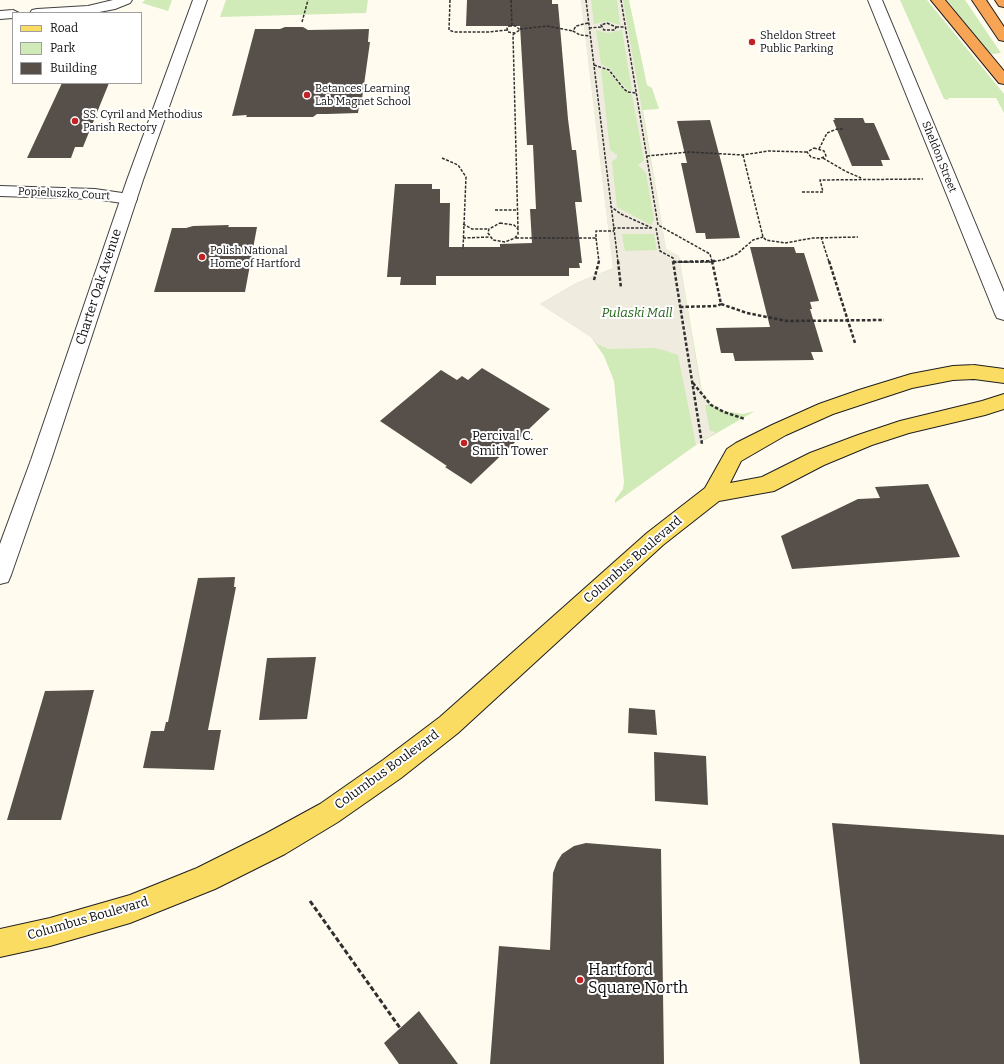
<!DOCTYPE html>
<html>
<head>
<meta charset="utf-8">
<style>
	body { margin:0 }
	#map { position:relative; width:1004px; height:1064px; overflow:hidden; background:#fffcef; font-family:Bitter,serif }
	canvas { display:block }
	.legend { position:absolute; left:12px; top:12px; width:130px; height:72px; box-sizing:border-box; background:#fff; border:1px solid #9f9f9f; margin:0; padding:5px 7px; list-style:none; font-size:12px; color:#0e0e0e }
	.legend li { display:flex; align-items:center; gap:8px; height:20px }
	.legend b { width:20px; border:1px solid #9f9f9f }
</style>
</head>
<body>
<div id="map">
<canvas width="1004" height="1064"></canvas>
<ul class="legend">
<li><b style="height:5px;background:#fbdc63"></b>Road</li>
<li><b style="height:11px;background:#d0eab8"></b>Park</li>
<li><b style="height:11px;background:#574f4a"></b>Building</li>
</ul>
</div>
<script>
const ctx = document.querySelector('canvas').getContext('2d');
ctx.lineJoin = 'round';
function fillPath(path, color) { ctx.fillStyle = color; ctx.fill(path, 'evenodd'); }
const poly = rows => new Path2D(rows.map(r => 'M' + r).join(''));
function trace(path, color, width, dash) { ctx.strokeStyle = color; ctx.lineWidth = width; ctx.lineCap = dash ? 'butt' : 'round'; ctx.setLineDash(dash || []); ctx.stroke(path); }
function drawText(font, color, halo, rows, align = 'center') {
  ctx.font = font + ' Bitter,serif'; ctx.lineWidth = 4; ctx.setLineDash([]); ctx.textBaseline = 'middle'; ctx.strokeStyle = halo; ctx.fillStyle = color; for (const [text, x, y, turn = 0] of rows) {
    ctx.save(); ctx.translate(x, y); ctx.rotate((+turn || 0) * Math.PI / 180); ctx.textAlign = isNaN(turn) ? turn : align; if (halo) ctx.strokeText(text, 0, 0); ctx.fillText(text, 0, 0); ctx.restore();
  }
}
const green = poly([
	[145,0,172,0,168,11,142,3],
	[226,0,368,0,366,13,220,17],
	[581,0,629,0,647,85,652,88,659,109,643,110,666,249,679,256,702,392,711,405,724,411,743,414,755,411,696,445,615,503,615,500,623,489,624,482,614,381,604,356,591,337,540,304,576,283,613,268],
	[900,0,927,0,1004,94,1004,113,996,98,948,98,949,100,944,99],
	[947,0,965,0,1001,53,992,54,985,48]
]);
const plaza = poly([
	[581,0,591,0,594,24,607,21,620,25,617,0,623,0,666,249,679,256,700,385,708,405,705,405,710,431,716,432,696,445,678,355,663,350,653,348,608,349,597,344,591,337,540,304,576,283,613,268],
	[596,30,607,33,622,30,632,91,628,90,622,84,610,69,601,64],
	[601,69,604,69,610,73,621,87,632,95,644,160,638,165,646,173,654,219,651,225,617,207,612,162,617,158,617,155,610,150],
	[622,234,654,234,657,250,625,251]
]);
const building = poly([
	[467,0,552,0,552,4,558,4,568,119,572,150,576,150,582,202,575,202,582,263,579,263,580,268,569,268,569,276,436,276,436,285,400,285,401,277,387,277,395,184,432,184,432,189,440,189,440,203,450,203,449,247,500,247,500,244,532,243,530,209,536,209,533,145,527,145,520,26,466,26],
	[285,27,303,27,308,30,369,29,368,42,370,42,362,99,360,99,358,113,327,114,317,114,313,117,246,117,247,115,232,116,255,29,280,29],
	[62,83,109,83,83,147,75,147,71,158,27,158],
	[834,118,863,118,865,123,874,123,890,160,881,160,883,166,852,166,833,120,835,120],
	[710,120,722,165,740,238,706,239,705,233,696,233,681,163,687,163,677,121],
	[229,225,228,227,257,227,245,292,154,292,172,228,186,228,193,226],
	[750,247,794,247,796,253,804,253,819,301,810,302,812,309,810,309,823,352,811,352,814,360,735,361,733,353,721,353,716,328,770,327],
	[482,368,550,409,471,484,445,467,447,466,380,421,441,370,457,380,462,376,468,380],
	[928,484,960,557,792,569,781,536,858,499,880,498,875,487],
	[235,577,234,587,236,587,208,730,221,730,214,770,143,768,151,731,164,731,166,722,168,722,198,578],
	[316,657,307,719,259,720,267,658],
	[94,690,61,820,7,820,45,691],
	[629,708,655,710,657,735,628,733],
	[654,752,706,756,708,805,655,801],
	[832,823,1004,835,1004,1064,860,1064],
	[586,843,661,849,664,1064,490,1064,499,946,550,950,553,873,557,862,562,854,574,846],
	[419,1011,458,1064,399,1064,384,1043]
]);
const pathFar2 = poly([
	[450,0,449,30,454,32,488,32,507,30],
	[511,0,512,26],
	[586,0,618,262],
	[621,0,658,225,710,254,712,262],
	[302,22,308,0],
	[588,23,576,26,573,31,580,35,590,36],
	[607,23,616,27,615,30,604,30,601,25,607,23],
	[509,26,516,26,520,30,515,33,508,32,507,28,509,26],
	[616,27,625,27],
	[589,28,601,27],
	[520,29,547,26,573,31],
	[515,33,513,35,518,229],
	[594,65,609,70,624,89,628,92,636,93],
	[814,148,824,151,826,156,819,159,811,157,807,152,814,148],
	[819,149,827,133,837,129,844,129],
	[743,155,763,237,766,240,785,243,813,238,858,237],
	[647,156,689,152,743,155,768,151,807,152],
	[442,158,458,165,466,177,463,249],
	[823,158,845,171,861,178],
	[802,192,823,192,820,180,923,179],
	[610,206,621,214,652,228],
	[495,210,517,210],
	[500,223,514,225,518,229,518,234,515,238,505,242,493,240,488,233,489,229,500,223],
	[463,224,472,229,489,229],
	[613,228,651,228],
	[656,228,660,251,673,258,674,262],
	[821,237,829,262],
	[463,238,490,237],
	[516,238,596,238,596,231,614,231],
	[596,238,599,262],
	[673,262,711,262,723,260,737,254,753,240,763,237]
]);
const pathFar1 = poly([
	[618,261,621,288],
	[673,261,702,444],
	[712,261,721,304,747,313,787,321,884,320],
	[829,261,855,343],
	[673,262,716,261],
	[594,280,599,261],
	[680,307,717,306,721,304],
	[693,383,711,405,724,412,745,419]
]);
const path = poly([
	[310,901,400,1028]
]);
const minor = poly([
	[113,0,132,0,130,3,115,9,94,13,30,13,32,10,37,9,88,6,113,0],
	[13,10,19,13,13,13,13,18,0,19,0,11,13,10],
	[0,186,95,189,129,194,135,195,137,199,135,203,129,204,95,199,0,196,0,186]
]);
const tertiary = poly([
	[193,0,207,0,143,180,51,460,11,575,8,582,0,584,0,544,31,460,127,180,193,0],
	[868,0,882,0,1004,292,1004,320,997,318,995,314,868,0]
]);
const primary = poly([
	[974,365,1004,369,1004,383,974,379,953,380,912,388,833,414,786,435,741,461,730,483,762,477,810,453,858,435,900,421,982,401,1004,394,1004,409,985,415,909,433,872,445,824,465,774,491,719,501,663,545,458,733,401,778,338,822,285,854,215,889,130,923,50,946,0,957,0,929,50,918,130,895,197,868,265,834,320,804,383,760,440,717,647,533,705,488,727,449,736,443,772,425,819,404,859,390,911,374,953,366,974,365]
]);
const motorway = poly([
	[931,0,945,0,1004,71,1004,84,999,83,931,0],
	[972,0,986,0,1004,27,1004,41,999,40,972,0],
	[995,0,1004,0,1004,7,999,6,995,0]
]);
const markers = [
	[752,42,4,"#c12324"],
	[307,95,4,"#c12324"],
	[75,121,4,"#c12324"],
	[202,257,4,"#c12324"],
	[464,443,4,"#c12324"],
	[580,980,4,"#c12324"]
];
const farPoinames = [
	["Sheldon Street",760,36],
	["Public Parking",760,49],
	["Betances Learning",315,89],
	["Lab Magnet School",315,102],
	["SS. Cyril and Methodius",83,115],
	["Parish Rectory",83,128],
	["Polish National",210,251],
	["Home of Hartford",210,264]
];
const farStreetnames = [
	["Sheldon Street",939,157,68],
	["Popieluszko Court",64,194,3]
];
const streetNames = [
	["Charter Oak Avenue",99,287,-72],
	["Columbus Boulevard",633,560,-41],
	["Columbus Boulevard",387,770,-36],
	["Columbus Boulevard",88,919,-16]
];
const parkNames = [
	["Pulaski Mall",637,313]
];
const poiNames = [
	["Percival C.",472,436],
	["Smith Tower",472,451]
];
const nearPoinames = [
	["Hartford",588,971],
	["Square North",588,989]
];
fillPath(green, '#d0eab8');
fillPath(plaza, '#efebde');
fillPath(building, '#574f4a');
trace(minor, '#414141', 2);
trace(tertiary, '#414141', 2);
trace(primary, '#1f1f1f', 2);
trace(motorway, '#1f1f1f', 2);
trace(pathFar2, '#303030', 1.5, [3, 1.5]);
trace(pathFar1, '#303030', 2.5, [3.5, 2]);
trace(path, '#303030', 3, [5, 2.5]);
fillPath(minor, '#fff');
fillPath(tertiary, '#fff');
fillPath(primary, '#fbdc63');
fillPath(motorway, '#f7a555');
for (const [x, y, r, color] of markers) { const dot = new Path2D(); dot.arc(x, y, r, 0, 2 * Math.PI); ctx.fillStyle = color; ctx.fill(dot); trace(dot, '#fff', 1.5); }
drawText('11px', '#0e0e0e', '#fff', farPoinames, 'left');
drawText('11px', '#0e0e0e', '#fff', farStreetnames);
drawText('13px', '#0e0e0e', '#fff', streetNames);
drawText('italic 13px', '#29671d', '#fff', parkNames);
drawText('13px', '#0e0e0e', '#fff', poiNames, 'left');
drawText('16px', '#0e0e0e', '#fff', nearPoinames, 'left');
</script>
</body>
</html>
